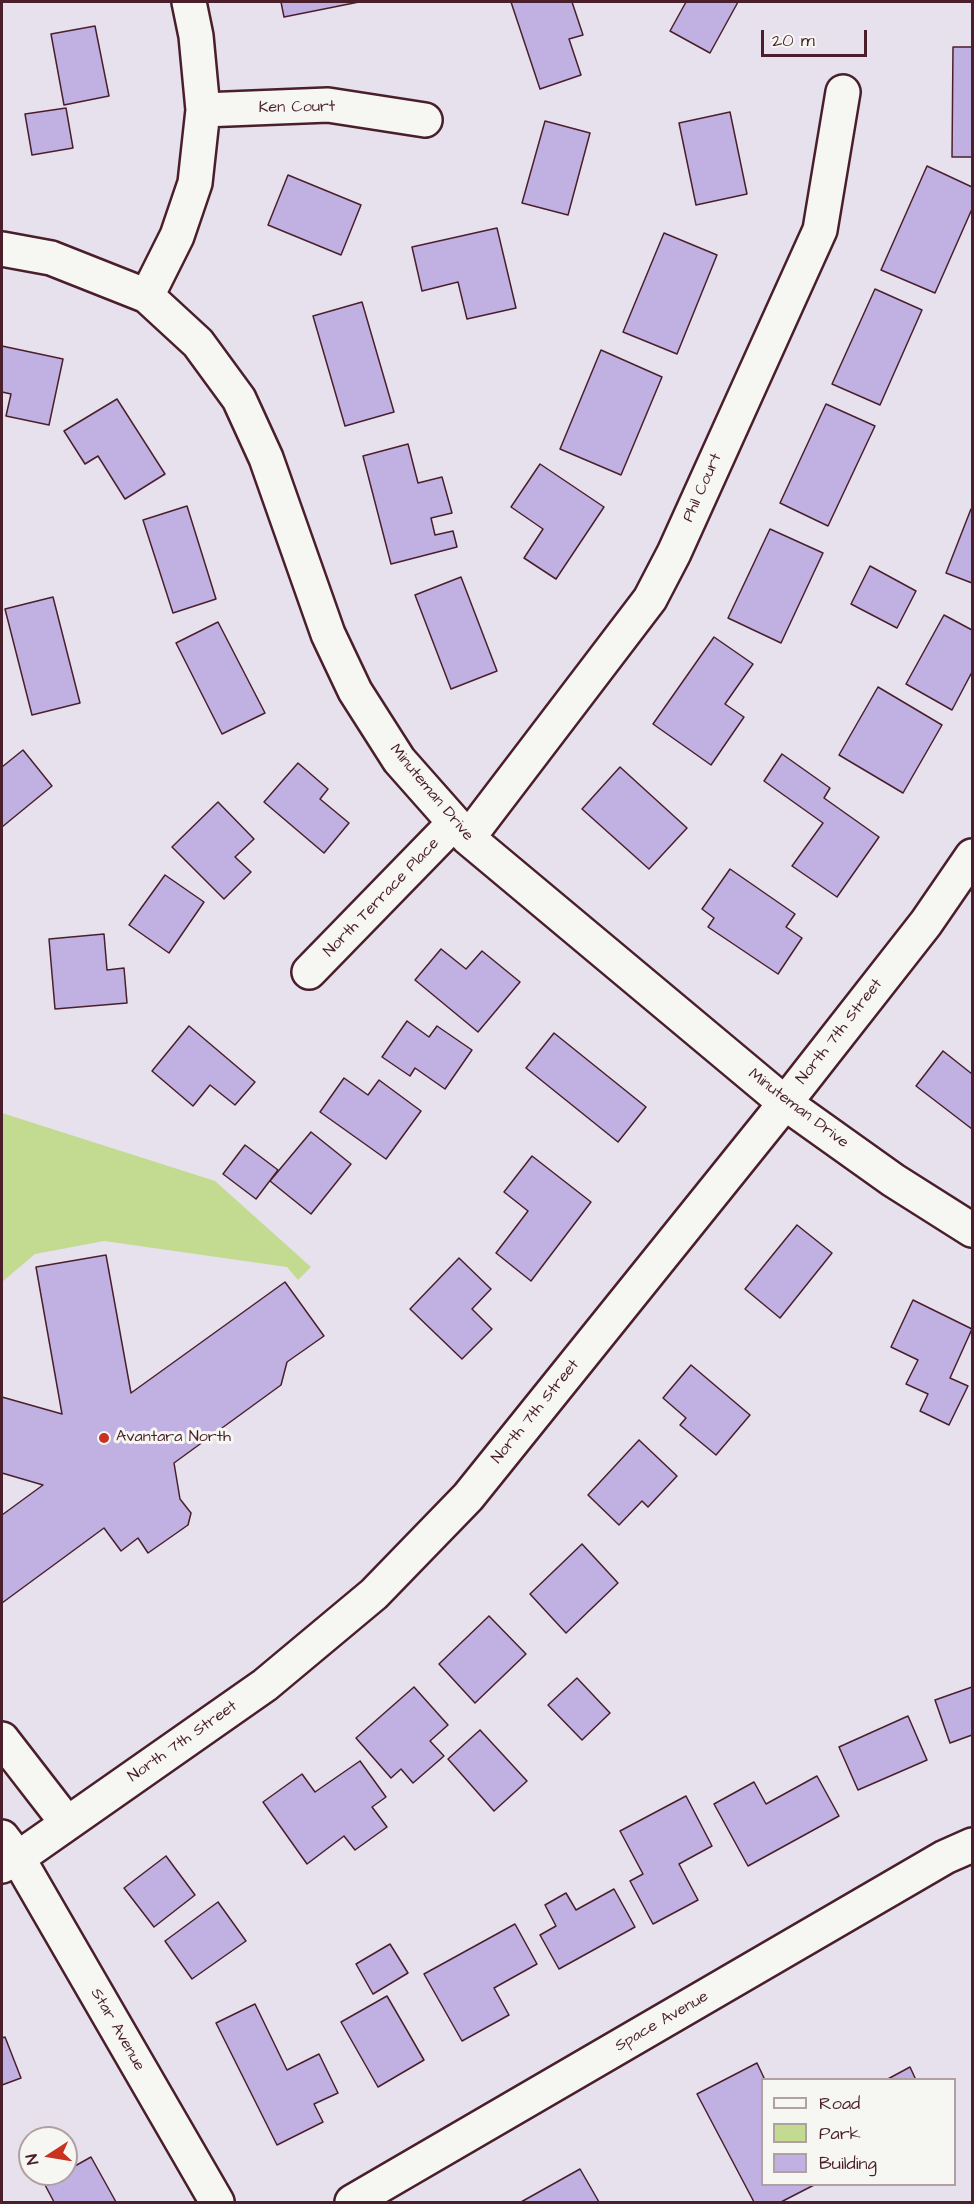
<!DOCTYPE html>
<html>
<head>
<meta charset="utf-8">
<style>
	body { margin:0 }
	#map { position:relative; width:974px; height:2204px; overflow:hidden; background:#e6e1ed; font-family:"Architects Daughter",sans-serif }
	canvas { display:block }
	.frame { position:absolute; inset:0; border:3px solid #4a1f2b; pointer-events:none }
	.legend { position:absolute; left:761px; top:2078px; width:195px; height:108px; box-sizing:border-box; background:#f6f6f2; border:2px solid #b1a0a2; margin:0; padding:8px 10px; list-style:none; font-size:18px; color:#4a1f2b }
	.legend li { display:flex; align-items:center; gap:12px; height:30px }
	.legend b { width:30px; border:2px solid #b1a0a2 }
	.north { position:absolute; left:18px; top:2126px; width:60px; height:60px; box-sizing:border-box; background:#f6f6f2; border:2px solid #b1a0a2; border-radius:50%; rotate:258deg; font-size:16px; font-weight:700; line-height:24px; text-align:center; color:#4a1f2b }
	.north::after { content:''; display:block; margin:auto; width:21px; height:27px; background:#c8321e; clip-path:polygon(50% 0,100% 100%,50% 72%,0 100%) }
	.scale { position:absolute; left:761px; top:30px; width:106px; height:27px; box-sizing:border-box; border:3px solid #4a1f2b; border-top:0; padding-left:8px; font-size:18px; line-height:21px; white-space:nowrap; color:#4a1f2b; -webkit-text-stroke:4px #f6f6f2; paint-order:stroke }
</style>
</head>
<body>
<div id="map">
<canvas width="974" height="2204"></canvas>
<div class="frame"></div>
<ul class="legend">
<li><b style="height:8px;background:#f6f6f2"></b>Road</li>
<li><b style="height:16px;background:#c3db91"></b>Park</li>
<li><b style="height:16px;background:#c0b1e2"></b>Building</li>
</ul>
<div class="north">N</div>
<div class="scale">20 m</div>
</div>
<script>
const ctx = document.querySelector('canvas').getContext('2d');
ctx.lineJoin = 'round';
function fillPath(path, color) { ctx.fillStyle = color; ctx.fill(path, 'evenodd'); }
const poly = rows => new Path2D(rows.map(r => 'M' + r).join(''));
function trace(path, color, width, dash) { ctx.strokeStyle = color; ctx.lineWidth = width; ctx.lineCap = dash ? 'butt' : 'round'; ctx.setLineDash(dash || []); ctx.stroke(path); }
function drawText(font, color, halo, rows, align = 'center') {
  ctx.font = font + ' "Architects Daughter",sans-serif'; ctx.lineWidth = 6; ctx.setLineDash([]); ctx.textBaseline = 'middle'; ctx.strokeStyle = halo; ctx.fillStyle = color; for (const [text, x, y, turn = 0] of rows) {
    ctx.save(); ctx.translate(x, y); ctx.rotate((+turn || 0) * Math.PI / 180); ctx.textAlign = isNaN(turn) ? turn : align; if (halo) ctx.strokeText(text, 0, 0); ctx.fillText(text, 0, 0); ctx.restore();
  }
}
const green = poly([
	[2,1113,215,1181,311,1267,298,1280,287,1267,104,1241,35,1254,2,1282]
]);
const building = poly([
	[281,2,359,2,284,17,281,2],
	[511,2,572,2,583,35,569,39,581,75,540,89,511,2],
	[686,2,738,2,710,53,670,31,686,2],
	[95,26,109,96,64,105,51,34,95,26],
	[953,47,972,47,972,157,952,157,953,47],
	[66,108,73,148,32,155,25,114,66,108],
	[730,112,747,194,696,205,679,123,730,112],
	[545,121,590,133,568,215,522,203,545,121],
	[927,166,972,187,972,209,935,293,881,270,927,166],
	[288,175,361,205,341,255,268,225,288,175],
	[497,228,516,308,467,319,458,282,422,291,412,247,497,228],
	[664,233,717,255,677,354,623,332,664,233],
	[875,289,922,310,880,405,832,384,875,289],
	[362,302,394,412,345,426,313,316,362,302],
	[2,346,63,359,49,425,6,416,11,394,2,392,2,346],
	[601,350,662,377,621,475,560,449,601,350],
	[117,399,165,474,125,499,98,456,85,464,64,431,117,399],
	[826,404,875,426,828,526,780,503,826,404],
	[408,444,418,483,442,477,452,513,431,518,435,535,453,531,457,547,391,564,363,456,408,444],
	[540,464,604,507,556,579,524,558,543,529,511,507,540,464],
	[187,506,216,599,173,613,143,520,187,506],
	[971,509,972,510,972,583,946,573,971,509],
	[770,529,823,553,781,643,728,618,770,529],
	[870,566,916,591,897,628,851,604,870,566],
	[461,577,497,671,451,689,415,595,461,577],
	[53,597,80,703,32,715,5,609,53,597],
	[944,615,972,630,972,672,952,710,906,684,944,615],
	[218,622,265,713,222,734,176,643,218,622],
	[714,637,753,664,725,704,744,717,711,765,653,724,714,637],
	[878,687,942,725,903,793,839,755,878,687],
	[23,750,52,786,2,827,2,767,23,750],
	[782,754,830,788,824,798,879,837,837,897,792,866,823,823,764,781,782,754],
	[298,763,328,789,320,799,349,823,324,853,264,802,298,763],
	[620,767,687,828,649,869,582,809,620,767],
	[218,802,254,839,235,857,251,872,224,899,172,847,218,802],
	[730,869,795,914,786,927,802,938,778,974,708,927,714,918,702,909,730,869],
	[165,875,204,902,169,953,129,925,165,875],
	[104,934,107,970,124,968,127,1003,55,1009,49,939,104,934],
	[441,949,466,969,482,951,520,982,478,1032,415,980,441,949],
	[407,1021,429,1037,437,1026,472,1050,445,1089,415,1068,410,1076,382,1057,407,1021],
	[189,1026,255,1082,235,1105,210,1085,193,1106,152,1071,189,1026],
	[554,1033,646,1107,618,1142,526,1068,554,1033],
	[943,1051,972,1074,972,1129,916,1086,943,1051],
	[344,1078,368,1095,379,1080,421,1111,386,1159,320,1112,344,1078],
	[311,1132,351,1164,311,1214,270,1181,311,1132],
	[245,1145,278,1170,256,1199,223,1174,245,1145],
	[532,1156,591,1202,531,1281,496,1253,528,1211,504,1192,532,1156],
	[797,1225,832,1253,780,1318,745,1289,797,1225],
	[106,1255,131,1393,285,1282,324,1336,287,1362,281,1385,174,1463,180,1499,191,1513,188,1525,148,1553,138,1538,121,1551,104,1528,2,1603,2,1515,43,1485,2,1473,2,1397,62,1414,36,1267,106,1255],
	[459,1258,491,1289,472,1309,492,1329,462,1359,410,1309,459,1258],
	[913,1300,972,1329,950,1378,968,1386,949,1425,920,1411,928,1394,906,1384,918,1360,891,1347,913,1300],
	[691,1365,750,1415,716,1455,680,1425,686,1418,663,1398,691,1365],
	[639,1440,677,1476,648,1507,642,1501,619,1525,588,1495,639,1440],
	[582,1544,618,1583,566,1633,530,1594,582,1544],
	[489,1616,526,1654,475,1703,439,1664,489,1616],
	[577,1678,610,1713,582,1740,548,1705,577,1678],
	[414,1687,448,1725,430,1741,444,1756,413,1783,401,1769,391,1778,356,1738,414,1687],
	[972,1687,972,1735,950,1743,935,1700,972,1687],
	[908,1716,927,1760,858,1790,839,1747,908,1716],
	[480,1730,527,1781,494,1811,448,1759,480,1730],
	[360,1761,386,1797,372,1807,387,1827,355,1850,344,1836,307,1864,263,1802,302,1774,315,1792,360,1761],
	[817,1776,839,1816,748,1866,714,1804,754,1782,766,1804,817,1776],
	[686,1796,712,1846,679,1864,698,1900,653,1924,630,1881,643,1874,620,1831,686,1796],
	[166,1856,195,1895,154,1927,124,1888,166,1856],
	[614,1889,635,1927,559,1969,540,1935,556,1926,545,1905,566,1893,576,1910,614,1889],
	[218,1902,246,1941,192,1979,165,1941,218,1902],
	[515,1924,537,1964,494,1988,509,2015,462,2041,424,1974,515,1924],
	[390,1944,408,1973,373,1994,356,1964,390,1944],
	[387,1996,424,2060,378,2087,341,2022,387,1996],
	[255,2004,287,2070,319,2054,338,2093,314,2104,323,2122,277,2145,216,2023,255,2004],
	[5,2037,21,2078,2,2085,2,2038,5,2037],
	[757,2063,765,2080,762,2080,762,2184,816,2184,781,2202,754,2202,697,2094,757,2063],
	[910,2067,916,2080,886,2080,910,2067],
	[91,2157,116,2202,54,2202,44,2183,60,2174,66,2174,66,2171,91,2157],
	[580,2169,599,2202,521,2202,580,2169]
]);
const minor = poly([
	[203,110,328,105,425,120],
	[2,249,51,258,147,296,198,343,239,399,266,458,328,634,355,691,399,760,468,838,785,1103,893,1180,972,1230],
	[147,296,177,236,195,183,203,110,196,36,189,2],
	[468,838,650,599,674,553,820,230,843,92],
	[309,972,454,823],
	[2,1739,67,1823],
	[2,1837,18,1858,217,2202],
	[2,1866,18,1858,265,1685,374,1594,468,1497,785,1103,926,923,972,856],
	[352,2202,945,1857,972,1845]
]);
const markers = [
	[104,1438,6,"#c8321e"]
];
const streetNames = [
	["Ken Court",297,108,-1],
	["Phil Court",703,488,-66],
	["Minuteman Drive",431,793,50],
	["North Terrace Place",382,898,-46],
	["North 7th Street",840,1032,-52],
	["Minuteman Drive",798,1109,37],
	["North 7th Street",536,1412,-51],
	["North 7th Street",183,1742,-35],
	["Space Avenue",662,2022,-30],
	["Star Avenue",117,2030,60]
];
const poiNames = [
	["Avantara North",116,1438]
];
fillPath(green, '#c3db91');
fillPath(building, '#c0b1e2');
trace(building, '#4a1f2b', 1.5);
trace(minor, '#4a1f2b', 38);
trace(minor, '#f6f6f2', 33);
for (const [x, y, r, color] of markers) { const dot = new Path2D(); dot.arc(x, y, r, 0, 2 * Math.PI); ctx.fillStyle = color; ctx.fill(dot); trace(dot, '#f6f6f2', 2); }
drawText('16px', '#4a1f2b', '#f6f6f2', streetNames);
drawText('16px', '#4a1f2b', '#f6f6f2', poiNames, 'left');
</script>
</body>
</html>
